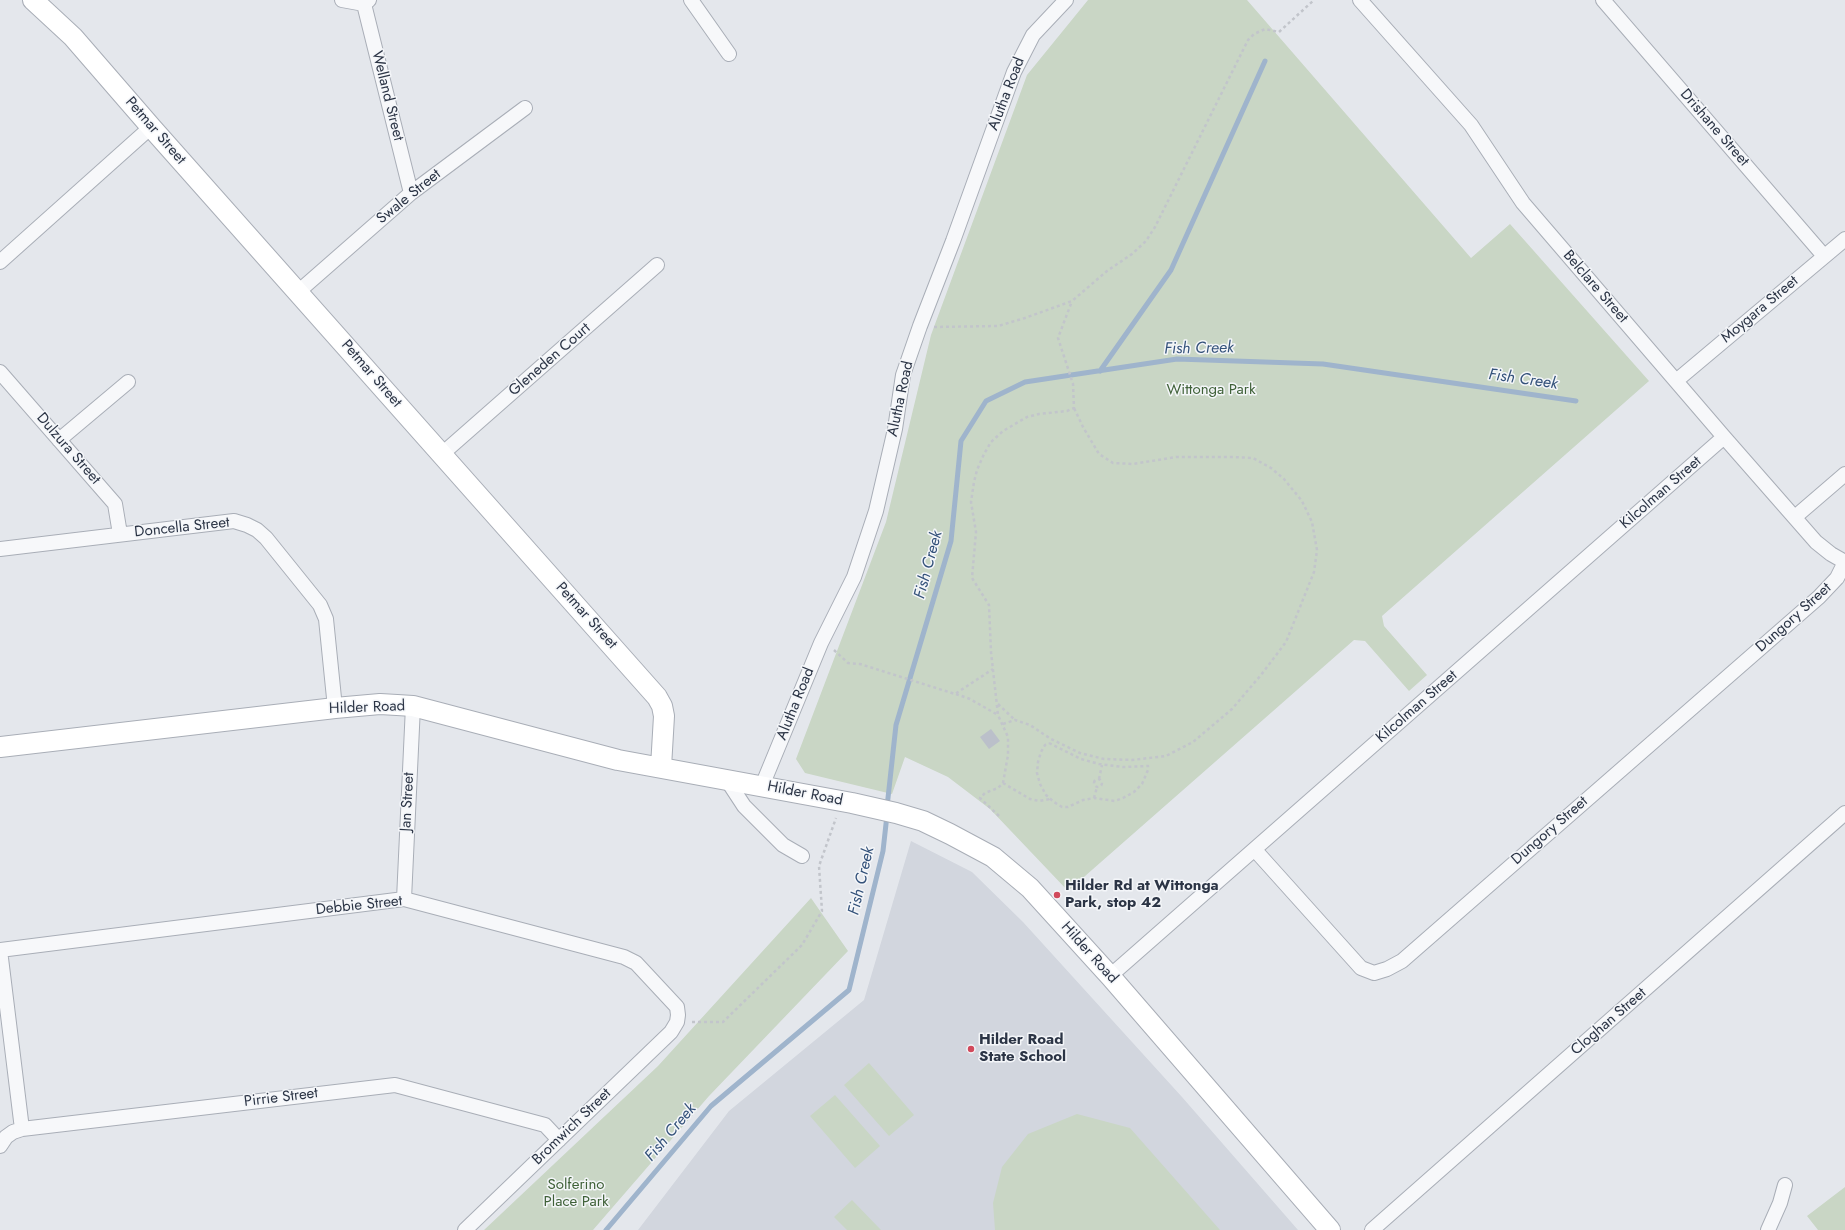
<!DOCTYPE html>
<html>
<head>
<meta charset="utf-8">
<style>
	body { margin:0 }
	canvas { display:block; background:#e4e7ec }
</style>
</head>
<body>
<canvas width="1845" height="1230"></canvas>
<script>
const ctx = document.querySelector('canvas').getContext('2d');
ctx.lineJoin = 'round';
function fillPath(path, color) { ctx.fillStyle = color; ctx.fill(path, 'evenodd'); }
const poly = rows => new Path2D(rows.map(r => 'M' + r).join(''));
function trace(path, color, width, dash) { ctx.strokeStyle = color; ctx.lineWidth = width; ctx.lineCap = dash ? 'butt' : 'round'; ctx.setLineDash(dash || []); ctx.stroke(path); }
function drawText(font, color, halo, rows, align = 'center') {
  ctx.font = font + ' Jost,sans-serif'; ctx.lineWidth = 3; ctx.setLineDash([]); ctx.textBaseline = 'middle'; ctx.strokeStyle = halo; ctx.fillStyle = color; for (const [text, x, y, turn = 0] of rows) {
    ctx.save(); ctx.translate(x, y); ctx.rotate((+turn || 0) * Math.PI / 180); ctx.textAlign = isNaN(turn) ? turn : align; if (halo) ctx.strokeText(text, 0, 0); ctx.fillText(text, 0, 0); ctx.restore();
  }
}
const built = poly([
	[911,841,972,872,1023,922,1182,1097,1298,1230,638,1230,729,1111,864,1000]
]);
const green = poly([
	[1088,0,1247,0,1471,258,1510,224,1649,381,1382,616,1384,626,1427,675,1409,691,1365,641,1354,640,1068,891,990,809,948,777,905,757,892,794,805,773,796,759,886,522,931,335,1027,75],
	[811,898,848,951,709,1096,593,1230,484,1230,658,1066],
	[869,1063,914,1115,889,1136,844,1085],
	[835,1095,880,1146,855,1168,810,1116],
	[1077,1114,1130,1128,1220,1230,995,1230,993,1203,1002,1167,1028,1134],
	[1845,1187,1845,1230,1818,1230,1807,1216],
	[852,1200,881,1230,847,1230,834,1217]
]);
const stream = poly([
	[1100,371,1171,270,1265,61],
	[887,807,896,725,951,541,961,441,986,401,1025,382,1177,359,1323,364,1576,401],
	[606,1230,711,1106,849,990,883,851,887,815]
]);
const building = poly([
	[991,729,1000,741,989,749,980,737]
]);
const path = poly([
	[934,327,998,326,1025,318,1072,301,1107,271,1132,254,1146,241,1155,227,1248,40,1254,34,1265,29,1279,32,1314,0],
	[834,650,848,663,860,664,955,694,993,669],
	[956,694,970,699,998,715],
	[998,704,1015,720],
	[1003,724,1015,720,1030,725,1051,739,1080,753,1104,759,1132,760,1166,756,1193,742,1232,709,1261,675,1286,642,1314,572,1317,550,1312,522,1302,501,1284,479,1271,468,1253,458,1233,457,1176,457,1133,464,1113,463,1099,454,1083,427,1074,408],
	[1049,743,1081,759,1099,764,1123,767,1148,766,1148,770,1142,784,1134,792,1123,798,1115,801,1094,798,1083,800,1068,807,1062,807,1054,802,1046,795,1040,784,1037,773,1038,762,1041,752,1045,745,1049,743],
	[1099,779,1102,765],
	'1094 783a4 4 0 1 1 8 0a4 4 0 1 1-8 0Z',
	[1003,783,1030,799,1039,801,1050,799],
	[1094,798,1097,787],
	[999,816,980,798,985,793,998,788,1003,783,1008,755,1008,737,998,715,991,652,989,605,972,578,976,532,971,502,974,482,977,470,984,454,991,442,1003,431,1027,417,1039,414,1067,411,1074,408,1073,384,1058,338,1072,301],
	[692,1022,723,1022,802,945,822,911,819,866,836,818]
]);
const street = poly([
	[342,0,364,4],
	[369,0,364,4,411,193],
	[691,0,729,54],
	[1360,0,1471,125,1523,203,1724,437,1816,542,1831,554,1845,562],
	[1603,0,1824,256],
	[0,262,151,127],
	[298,292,411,193,525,108],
	[0,372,115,504,120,534],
	[1676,381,1845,239],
	[59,440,128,382],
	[442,454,657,265],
	[1795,517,1845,474],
	[0,549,234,521,247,525,257,530,266,538,320,605,326,619,335,708],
	[727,780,744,806,783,845,802,856],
	[762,786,821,643,854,577,876,511,895,429,903,375,920,326,953,241,1014,72,1033,35,1066,0],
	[1255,850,1361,968,1374,973,1387,969,1402,961,1819,597,1837,578,1845,562],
	[404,899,413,706],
	[1110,976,1724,437],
	[22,1129,0,950,404,899,624,957,636,963,677,1007,678,1015,677,1022,671,1032,465,1230],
	[0,1146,6,1137,13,1132,22,1129,395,1085,545,1125,559,1140],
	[1372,1230,1845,813],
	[1768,1230,1780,1203,1785,1185]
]);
const secondary = poly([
	[33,0,73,37,151,127,657,697,662,706,664,716,661,767],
	[0,747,335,708,380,704,397,705,413,706,618,760,852,803,896,813,923,821,950,834,993,857,1030,888,1110,976,1330,1230]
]);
const markers = [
	[1057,895,4,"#d1495b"],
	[971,1049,4,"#d1495b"]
];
const streetNames = [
	["Alutha Road",1007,94,-69],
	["Welland Street",387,96,76],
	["Drishane Street",1714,128,49],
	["Petmar Street",155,131,49],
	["Swale Street",409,197,-39],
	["Belclare Street",1595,287,49],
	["Moygara Street",1760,310,-40],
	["Gleneden Court",550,360,-41],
	["Petmar Street",371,374,49],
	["Alutha Road",901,399,-78],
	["Dulzura Street",68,449,49],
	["Kilcolman Street",1661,493,-41],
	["Doncella Street",182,528,-6],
	["Petmar Street",586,616,48],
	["Dungory Street",1794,618,-42],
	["Alutha Road",796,704,-68],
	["Kilcolman Street",1417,707,-41],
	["Hilder Road",367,708,-2],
	["Hilder Road",805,794,11],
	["Jan Street",408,802,-87],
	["Dungory Street",1550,831,-41],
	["Debbie Street",359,906,-6],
	["Hilder Road",1089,953,48],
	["Cloghan Street",1609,1022,-41],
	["Pirrie Street",281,1098,-7],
	["Bromwich Street",572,1127,-44]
];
const parkNames = [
	["Wittonga Park",1211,390],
	["Solferino",576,1185],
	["Place Park",576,1202]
];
const poiNames = [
	["Hilder Rd at Wittonga",1065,886],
	["Park, stop 42",1065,903],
	["Hilder Road",979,1040],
	["State School",979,1057]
];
const waterNames = [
	["Fish Creek",1199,349,-1],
	["Fish Creek",1523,380,8],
	["Fish Creek",929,565,-75],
	["Fish Creek",862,881,-77],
	["Fish Creek",671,1133,-50]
];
fillPath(built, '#d2d6de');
fillPath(green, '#c9d6c5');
trace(stream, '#9fb4cc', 5);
fillPath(building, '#bbc0ca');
trace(street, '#a9aeb7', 16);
trace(secondary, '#a9aeb7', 22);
trace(path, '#c2c5cb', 2.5, [3, 3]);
trace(street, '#f7f8fa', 14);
trace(secondary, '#fff', 20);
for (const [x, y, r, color] of markers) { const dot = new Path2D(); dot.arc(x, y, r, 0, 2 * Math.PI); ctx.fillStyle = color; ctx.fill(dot); trace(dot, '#f4f6f9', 1.5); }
drawText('15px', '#2b3445', '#f4f6f9', streetNames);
drawText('15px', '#3f6138', '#f4f6f9', parkNames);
drawText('bold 15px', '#2b3445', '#f4f6f9', poiNames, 'left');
drawText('italic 16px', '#34527a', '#f4f6f9', waterNames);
</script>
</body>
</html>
